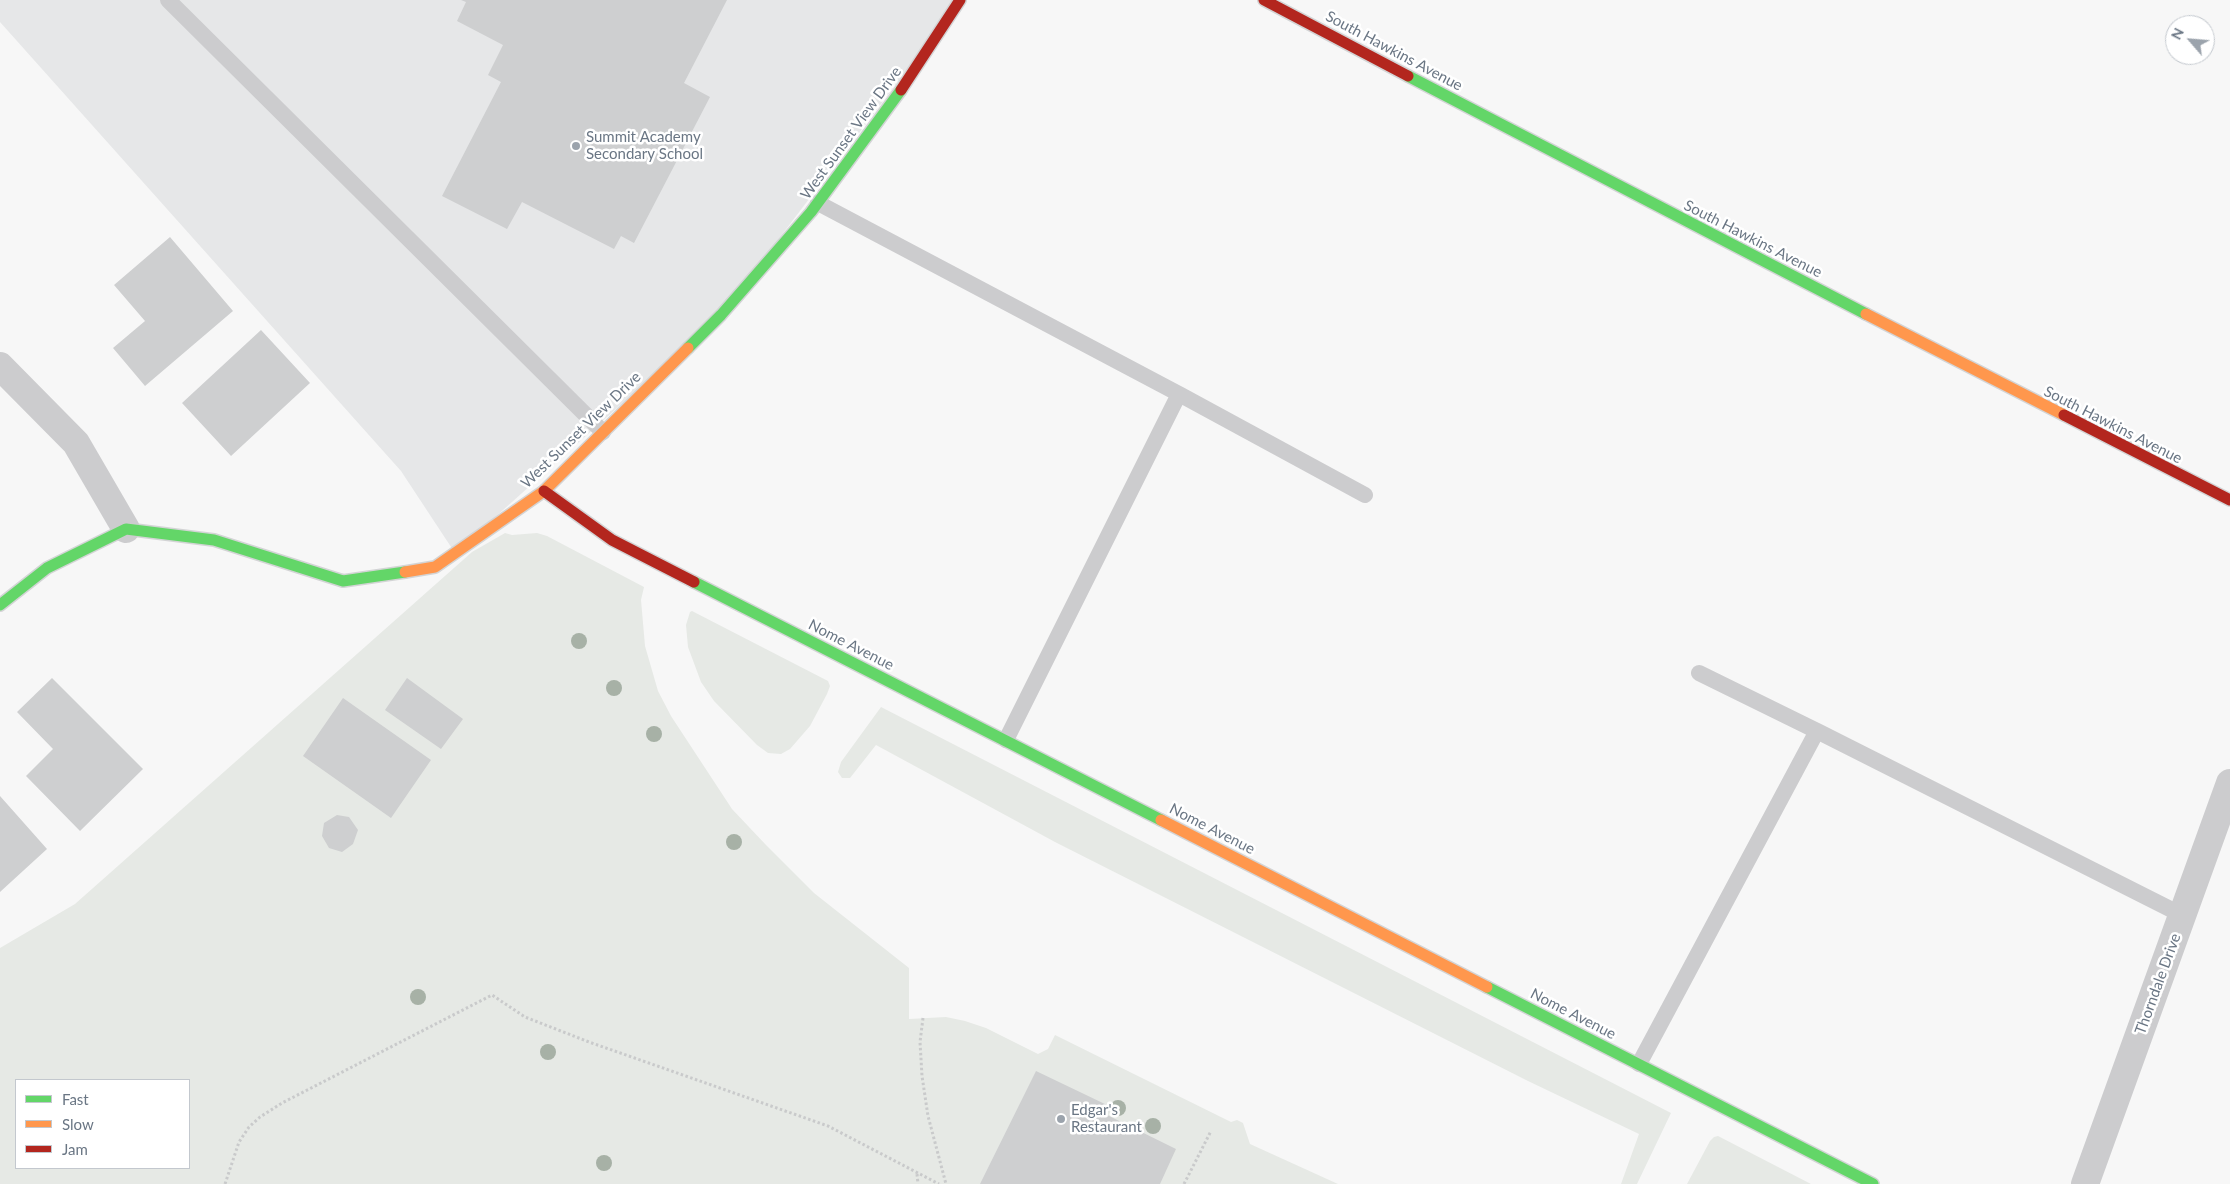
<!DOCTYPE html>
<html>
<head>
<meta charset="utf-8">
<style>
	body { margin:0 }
	#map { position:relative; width:2230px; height:1184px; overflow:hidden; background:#f7f7f7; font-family:Lato,sans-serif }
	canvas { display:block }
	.legend { position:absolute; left:15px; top:1079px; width:175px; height:90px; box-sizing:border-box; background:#fff; border:1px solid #c3c8ce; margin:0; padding:6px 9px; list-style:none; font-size:15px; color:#6a7684 }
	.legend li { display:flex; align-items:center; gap:10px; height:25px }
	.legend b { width:25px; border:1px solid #c3c8ce }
	.north { position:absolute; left:2165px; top:15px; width:50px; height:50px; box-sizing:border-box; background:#fff; border:1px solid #c3c8ce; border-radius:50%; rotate:297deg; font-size:14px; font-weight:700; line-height:20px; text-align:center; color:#6a7684 }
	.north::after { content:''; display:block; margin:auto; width:18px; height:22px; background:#9ba3ac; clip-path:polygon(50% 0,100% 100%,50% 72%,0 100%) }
</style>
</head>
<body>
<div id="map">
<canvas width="2230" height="1184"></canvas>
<ul class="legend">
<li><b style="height:6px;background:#63d668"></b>Fast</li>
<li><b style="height:6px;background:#ff974d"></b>Slow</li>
<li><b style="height:6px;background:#b3261e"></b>Jam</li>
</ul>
<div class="north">N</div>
</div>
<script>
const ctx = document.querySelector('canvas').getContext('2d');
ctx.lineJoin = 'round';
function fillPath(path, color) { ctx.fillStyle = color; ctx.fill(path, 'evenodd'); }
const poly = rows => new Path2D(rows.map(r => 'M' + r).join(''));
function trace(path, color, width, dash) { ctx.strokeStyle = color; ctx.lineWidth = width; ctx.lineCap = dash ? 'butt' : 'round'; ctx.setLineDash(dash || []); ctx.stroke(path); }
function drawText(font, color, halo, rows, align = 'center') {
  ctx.font = font + ' Lato,sans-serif'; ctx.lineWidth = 5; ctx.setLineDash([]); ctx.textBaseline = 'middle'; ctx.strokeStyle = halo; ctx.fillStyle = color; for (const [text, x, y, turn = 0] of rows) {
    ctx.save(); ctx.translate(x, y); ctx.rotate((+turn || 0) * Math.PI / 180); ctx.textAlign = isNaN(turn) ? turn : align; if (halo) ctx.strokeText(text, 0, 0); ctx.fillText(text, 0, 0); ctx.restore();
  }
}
const built = poly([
	[0,0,960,0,721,315,455,553,401,471,0,22]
]);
const green = poly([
	[505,533,512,535,537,533,547,536,644,587,641,600,645,646,658,691,671,716,732,809,766,845,814,893,909,968,909,1019,946,1017,965,1021,986,1028,1038,1054,1048,1049,1055,1035,1231,1122,1237,1120,1243,1123,1250,1144,1338,1184,0,1184,0,948,75,904,472,552],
	[16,1080,189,1080,189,1168,16,1168],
	[692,611,828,681,830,686,827,694,810,726,790,749,781,754,768,753,757,745,714,701,701,682,688,647,686,625,690,612],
	[881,707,1671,1113,1637,1184,1621,1184,1639,1134,1528,1081,1055,842,876,745,850,778,842,778,838,772,841,762],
	[1718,1136,1811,1184,1687,1184,1710,1141,1714,1137]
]);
const building = poly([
	[461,0,727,0,684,83,710,97,634,243,621,236,614,249,522,202,507,229,442,196,501,82,488,75,503,45,457,21,466,2],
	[170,237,233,311,145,386,113,348,145,321,114,285],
	[261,330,310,383,231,456,182,403],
	[52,678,143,769,80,831,26,776,53,749,17,712],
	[407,678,463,719,441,749,385,710],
	[343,698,431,760,391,818,303,756],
	[0,796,47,849,0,892],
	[337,815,349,817,358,830,353,844,342,852,329,848,322,836,324,823],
	[1036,1071,1107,1105,1103,1113,1176,1149,1160,1184,980,1184]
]);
const path = poly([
	[923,1018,920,1042,922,1076,928,1116,946,1184],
	[917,1174,918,1184],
	[225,1184,239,1142,249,1127,260,1117,282,1103,492,995,525,1017,589,1042,828,1126,939,1184],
	[1184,1184,1211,1131]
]);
const lane = poly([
	[168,0,603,432],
	[818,203,1179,394,1006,740],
	[1179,394,1365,495],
	[1699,673,1817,731],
	[1639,1064,1817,731,2182,915]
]);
const street = poly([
	[0,366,76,443,126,529],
	[2085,1184,2230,783]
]);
const fast = poly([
	[1408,76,1866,314],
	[688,348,721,315,811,212,901,90],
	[694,582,1161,820],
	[0,605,47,568,126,529,214,540,343,581,405,572],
	[1487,987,1873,1184]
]);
const slow = poly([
	[1866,314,2064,415],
	[405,572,435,567,544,491,688,348],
	[1161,820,1487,987]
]);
const jam = poly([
	[1264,0,1408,76],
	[901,90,960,0],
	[2064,415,2230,500],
	[544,491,612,540,694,582]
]);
const trees = [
	[579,641],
	[614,688],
	[654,734],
	[734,842],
	[418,997],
	[548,1052],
	[1118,1108],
	[1153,1126],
	[604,1163]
];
const markers = [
	[576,146,5,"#9ba3ac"],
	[1061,1119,5,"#9ba3ac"]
];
const streetNames = [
	["South Hawkins Avenue",1394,51,28],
	["West Sunset View Drive",851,133,-54],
	["South Hawkins Avenue",1753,239,27],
	["South Hawkins Avenue",2113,425,27],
	["West Sunset View Drive",581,430,-44],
	["Nome Avenue",851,645,27],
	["Nome Avenue",1212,829,27],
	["Thorndale Drive",2158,984,-70],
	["Nome Avenue",1573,1014,27]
];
const poiNames = [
	["Summit Academy",586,137],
	["Secondary School",586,154],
	["Edgar's",1071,1110],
	["Restaurant",1071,1127]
];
fillPath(built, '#e6e7e8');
fillPath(green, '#e6e9e5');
fillPath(building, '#cecfd0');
trace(fast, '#d3d4d5', 14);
trace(slow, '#d3d4d5', 14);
trace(jam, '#d3d4d5', 14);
trace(path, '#c9cacb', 3, [2.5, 2.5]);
trace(lane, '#ccccce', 16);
trace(street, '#ccccce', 28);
trace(fast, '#63d668', 11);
trace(slow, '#ff974d', 11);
trace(jam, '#b3261e', 11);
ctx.fillStyle = '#a7b1a6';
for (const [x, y] of trees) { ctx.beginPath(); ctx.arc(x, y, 8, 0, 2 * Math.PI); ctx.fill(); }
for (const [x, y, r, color] of markers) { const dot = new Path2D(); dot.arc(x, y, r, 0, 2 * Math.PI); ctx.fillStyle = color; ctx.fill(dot); trace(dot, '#fff', 2); }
drawText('15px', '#6a7684', '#fff', streetNames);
drawText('15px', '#6a7684', '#fff', poiNames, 'left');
</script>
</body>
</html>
